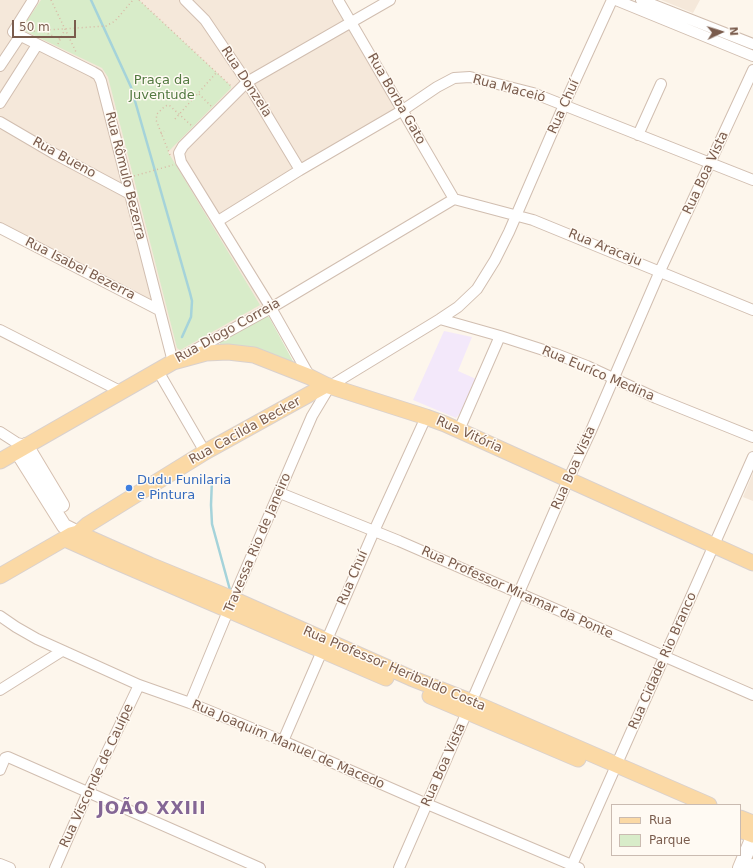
<!DOCTYPE html>
<html>
<head>
<meta charset="utf-8">
<style>
	body { margin:0 }
	#map { position:relative; width:753px; height:868px; overflow:hidden; background:#fdf6ec; font-family:"DejaVu Sans",sans-serif }
	canvas { display:block }
	.legend { position:absolute; left:611px; top:804px; width:130px; height:52px; box-sizing:border-box; background:#fffaf3; border:1px solid #cabbb1; margin:0; padding:5px 7px; list-style:none; font-size:12px; color:#7a5c4d }
	.legend li { display:flex; align-items:center; gap:8px; height:20px }
	.legend b { width:20px; border:1px solid #cabbb1 }
	.north { position:absolute; left:701px; top:12px; width:40px; height:40px; -webkit-text-stroke:3px #fffaf3; paint-order:stroke; rotate:86deg; font-size:11px; font-weight:700; line-height:16px; text-align:center; color:#7a5c4d }
	.north::after { content:''; display:block; margin:auto; width:14px; height:18px; background:#7a5c4d; clip-path:polygon(50% 0,100% 100%,50% 72%,0 100%) }
	.scale { position:absolute; left:12px; top:20px; width:64px; height:18px; box-sizing:border-box; border:2px solid #7a5c4d; border-top:0; padding-left:5px; font-size:12px; line-height:14px; white-space:nowrap; color:#7a5c4d; -webkit-text-stroke:3px #fffaf3; paint-order:stroke }
</style>
</head>
<body>
<div id="map">
<canvas width="753" height="868"></canvas>
<ul class="legend">
<li><b style="height:5px;background:#fbd9a5"></b>Rua</li>
<li><b style="height:11px;background:#d8ecc9"></b>Parque</li>
</ul>
<div class="north">N</div>
<div class="scale">50 m</div>
</div>
<script>
const ctx = document.querySelector('canvas').getContext('2d');
ctx.lineJoin = 'round';
function fillPath(path, color) { ctx.fillStyle = color; ctx.fill(path, 'evenodd'); }
const poly = rows => new Path2D(rows.map(r => 'M' + r).join(''));
function trace(path, color, width, dash) { ctx.strokeStyle = color; ctx.lineWidth = width; ctx.lineCap = dash ? 'butt' : 'round'; ctx.setLineDash(dash || []); ctx.stroke(path); }
function drawText(font, color, halo, rows, align = 'center') {
  ctx.font = font + ' "DejaVu Sans",sans-serif'; ctx.lineWidth = 3; ctx.setLineDash([]); ctx.textBaseline = 'middle'; ctx.strokeStyle = halo; ctx.fillStyle = color; for (const [text, x, y, turn = 0] of rows) {
    ctx.save(); ctx.translate(x, y); ctx.rotate((+turn || 0) * Math.PI / 180); ctx.textAlign = isNaN(turn) ? turn : align; if (halo) ctx.strokeText(text, 0, 0); ctx.fillText(text, 0, 0); ctx.restore();
  }
}
const residential = poly([
	[0,0,338,0,403,110,218,220,271,308,173,362,159,310,0,228],
	[661,0,700,0,693,13],
	[753,473,753,501,743,497]
]);
const education = poly([
	[444,331,472,337,458,371,476,379,461,412,456,418,413,400]
]);
const green = poly([
	[41,0,139,0,231,86,231,88,168,152,260,305,182,349,180,350,177,348,108,77,102,68,23,30,22,28],
	[267,316,269,317,294,363,229,345,220,344,220,342]
]);
const stream = poly([
	[91,0,131,87,190,293,192,301,191,317,182,337],
	[212,479,211,505,212,524,230,590]
]);
const path = poly([
	[51,0,77,54],
	[139,0,231,86],
	[27,27,33,31,106,26,115,21,133,0],
	[44,32,60,39],
	[58,44,65,29],
	[199,94,211,106],
	[175,119,217,72],
	[161,134,164,131],
	[170,155,156,120,157,114,165,106,169,105,192,126],
	[134,176,173,165]
]);
const street = poly([
	[33,0,13,32,93,72,98,75,101,81,173,362,271,308,454,199],
	[185,0,205,20,247,82,300,170],
	[338,0,454,199],
	[616,0,753,56],
	[641,0,753,44],
	[0,66,20,36],
	[0,103,37,45],
	[0,122,53,153,130,194],
	[638,135,661,84],
	[454,199,533,220,753,310],
	[218,221,300,170,403,110,437,87,454,78,470,77,533,93,753,180],
	[0,228,159,310],
	[440,319,500,336,556,354,587,366,656,398,753,437],
	[0,330,122,392],
	[158,371,205,452],
	[310,377,271,308,181,162,179,153,183,146,247,82,390,0],
	[459,430,500,336],
	[0,432,17,443,26,445],
	[280,493,399,541,753,695],
	[0,616,16,627,37,639,139,685,190,703,283,741,427,804,579,868],
	[0,690,62,651],
	[190,703,233,599,312,416,330,386,440,319,458,307,477,289,495,260,509,232,564,105,612,0],
	[283,741,374,531,426,417],
	[0,770,5,758,8,757,260,868],
	[0,864,10,868],
	[572,865,753,457],
	[55,868,88,792,139,685],
	[399,868,568,480,590,433,660,271,753,70]
]);
const secondary = poly([
	[26,445,62,505],
	[17,451,64,526,78,533],
	[740,868,753,837],
	[752,868,753,866]
]);
const primary = poly([
	[0,461,173,362,206,353,228,352,254,355,310,377,326,385,426,417,445,424,753,563],
	[78,533,150,565,233,599,411,678,472,702,709,805],
	[65,539,112,560,386,678],
	[0,576,71,535,78,533,87,525,205,452,326,385],
	[430,696,578,759],
	[740,818,753,823],
	[740,830,753,835]
]);
const markers = [
	[129,488,4,"#3f7fe0"]
];
const parkNames = [
	["Praça da",162,81],
	["Juventude",162,96]
];
const streetNames = [
	["Rua Donzela",246,82,57],
	["Rua Maceió",509,89,15],
	["Rua Borba Gato",396,99,60],
	["Rua Chuí",564,107,-66],
	["Rua Bueno",64,158,29],
	["Rua Boa Vista",706,173,-65],
	["Rua Rômulo Bezerra",125,176,76],
	["Rua Aracaju",605,248,22],
	["Rua Isabel Bezerra",80,269,27],
	["Rua Diogo Correia",228,331,-29],
	["Rua Euríco Medina",598,374,23],
	["Rua Cacilda Becker",245,431,-29],
	["Rua Vitória",469,435,24],
	["Rua Boa Vista",574,468,-66],
	["Travessa Rio de Janeiro",258,543,-67],
	["Rua Chuí",353,578,-67],
	["Rua Professor Miramar da Ponte",517,593,24],
	["Rua Cidade Rio Branco",663,661,-66],
	["Rua Professor Heribaldo Costa",394,669,23],
	["Rua Joaquim Manuel de Macedo",288,745,23],
	["Rua Boa Vista",444,765,-66],
	["Rua Visconde de Cauípe",97,776,-65]
];
const shopNames = [
	["Dudu Funilaria",137,481],
	["e Pintura",137,496]
];
const districtNames = [
	["JOÃO XXIII",152,810]
];
fillPath(residential, '#f5e8da');
fillPath(education, '#f3e8fa');
fillPath(green, '#d8ecc9');
trace(stream, '#a5d3da', 2.5);
trace(street, '#d1beb0', 12);
trace(secondary, '#d6c0b0', 16);
trace(primary, '#dad1cd', 17);
trace(path, '#d9b8a5', 1.5, [1, 3]);
trace(street, '#fff', 10);
trace(secondary, '#fff', 14);
trace(primary, '#fbd9a5', 15);
for (const [x, y, r, color] of markers) { const dot = new Path2D(); dot.arc(x, y, r, 0, 2 * Math.PI); ctx.fillStyle = color; ctx.fill(dot); trace(dot, '#fffaf3', 1.5); }
drawText('13px', '#537a41', '#fffaf3', parkNames);
drawText('13px', '#7a5c4d', '#fffaf3', streetNames);
drawText('13px', '#366cbe', '#fffaf3', shopNames, 'left');
ctx.letterSpacing = '1px';
drawText('bold 17px', '#846695', '#fffaf3', districtNames);
ctx.letterSpacing = '0px';
</script>
</body>
</html>
